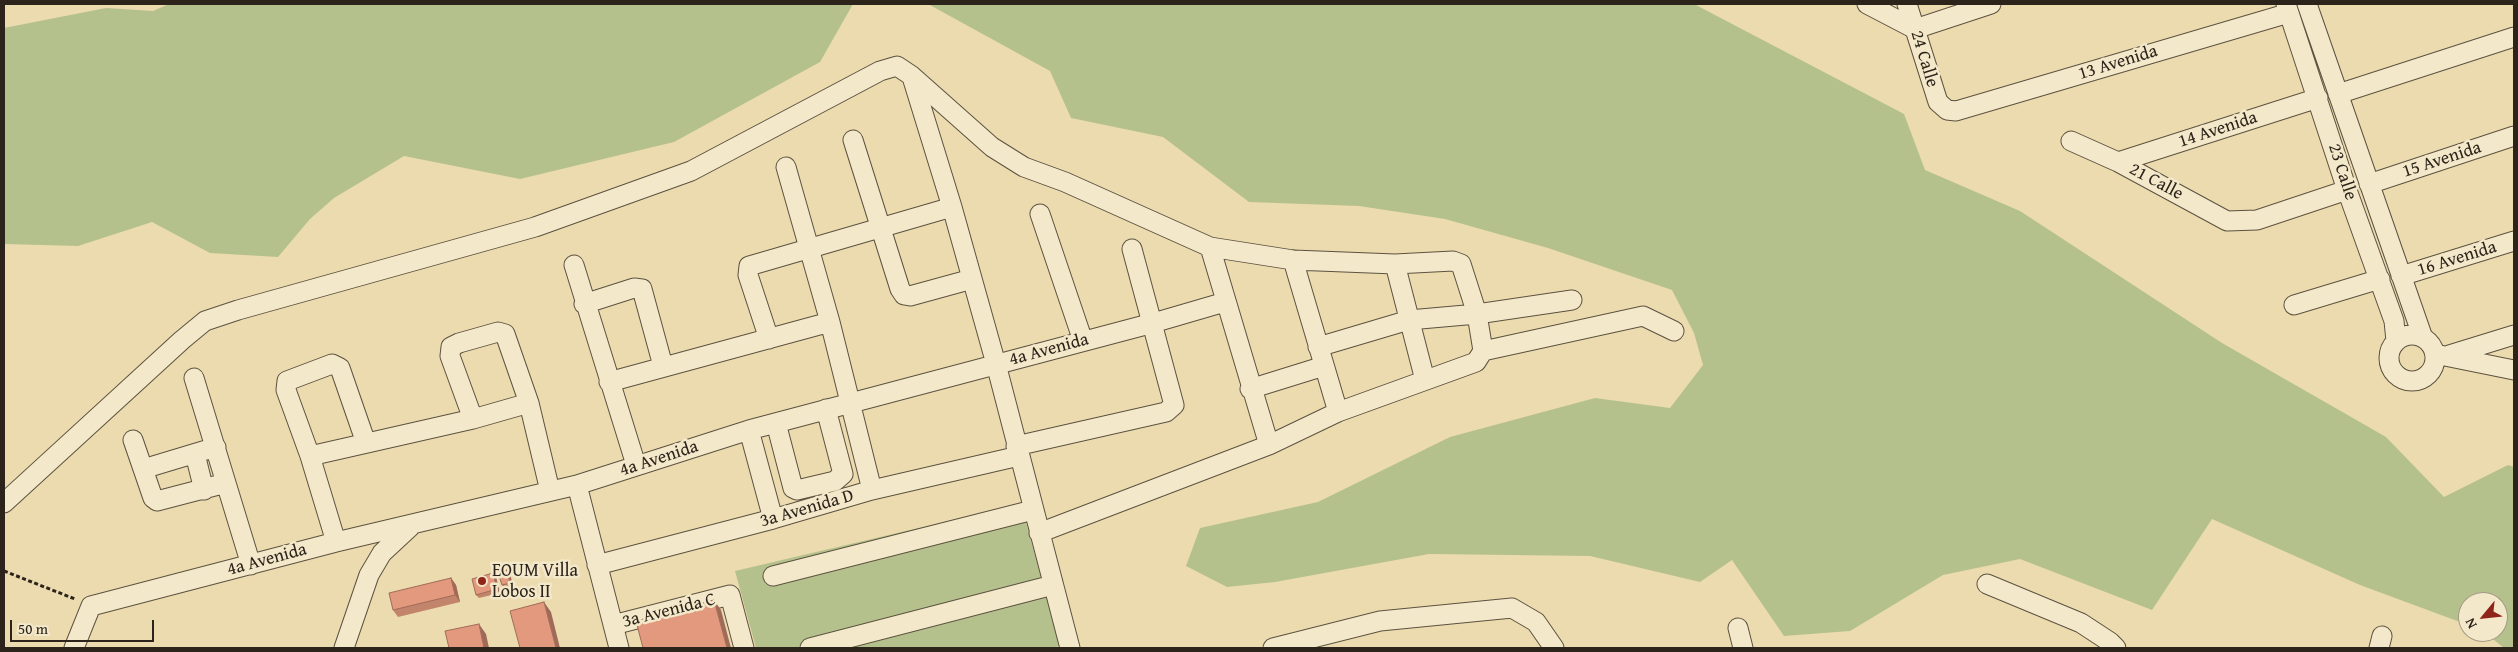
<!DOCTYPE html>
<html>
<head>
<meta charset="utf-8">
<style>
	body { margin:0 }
	#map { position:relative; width:2518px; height:652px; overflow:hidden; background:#ecdbae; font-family:"Gentium Book Plus",serif }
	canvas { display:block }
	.frame { position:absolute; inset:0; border:5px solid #2c241b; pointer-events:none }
	.north { position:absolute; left:2458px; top:592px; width:50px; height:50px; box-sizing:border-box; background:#f3e8ca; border:1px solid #a39a84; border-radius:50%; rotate:242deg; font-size:14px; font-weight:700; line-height:20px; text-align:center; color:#2c241b }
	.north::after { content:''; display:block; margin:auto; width:18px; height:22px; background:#8f2418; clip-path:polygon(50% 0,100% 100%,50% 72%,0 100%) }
	.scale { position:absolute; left:10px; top:620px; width:144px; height:22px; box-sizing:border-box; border:2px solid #2c241b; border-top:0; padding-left:6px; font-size:15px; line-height:18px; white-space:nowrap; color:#2c241b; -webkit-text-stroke:4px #f3e8ca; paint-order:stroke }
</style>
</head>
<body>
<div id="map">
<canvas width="2518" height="652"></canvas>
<div class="frame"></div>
<div class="north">N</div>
<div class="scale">50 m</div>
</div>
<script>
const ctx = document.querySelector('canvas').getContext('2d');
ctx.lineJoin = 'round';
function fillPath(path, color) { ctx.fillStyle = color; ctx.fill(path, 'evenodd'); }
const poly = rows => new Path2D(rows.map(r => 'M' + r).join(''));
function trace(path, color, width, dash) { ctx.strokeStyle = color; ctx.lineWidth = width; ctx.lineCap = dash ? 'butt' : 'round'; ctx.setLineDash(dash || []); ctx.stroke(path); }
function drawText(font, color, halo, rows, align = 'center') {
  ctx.font = font + ' "Gentium Book Plus",serif'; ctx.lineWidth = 5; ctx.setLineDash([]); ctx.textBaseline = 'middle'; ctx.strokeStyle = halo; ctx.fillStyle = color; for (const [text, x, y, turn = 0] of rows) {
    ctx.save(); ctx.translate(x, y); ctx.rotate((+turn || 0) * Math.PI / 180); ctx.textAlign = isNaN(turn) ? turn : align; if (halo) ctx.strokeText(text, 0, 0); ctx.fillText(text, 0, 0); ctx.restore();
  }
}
const green = poly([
	[169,4,853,4,820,62,674,142,520,179,404,156,334,198,310,219,278,257,210,253,152,222,78,246,4,244,4,28,106,8,153,11],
	[928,4,1694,4,1904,114,1925,170,2020,211,2222,343,2386,437,2444,497,2508,465,2514,467,2514,648,2504,648,2484,632,2498,632,2498,602,2468,602,2468,625,2360,585,2212,519,2152,610,2020,559,1943,575,1850,631,1784,636,1732,560,1700,582,1590,556,1429,554,1275,582,1227,587,1186,566,1200,528,1318,502,1450,437,1595,398,1670,408,1703,365,1694,333,1672,290,1548,248,1445,219,1359,206,1249,202,1163,137,1071,118,1050,71],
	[1021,504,1060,646,1052,648,756,648,735,571]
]);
const path = poly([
	[4,571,75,599]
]);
const minor = poly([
	[1867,4,1915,29,1991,4],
	[1907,4,1938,102,1947,110,1956,111,2289,13],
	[2286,4,2347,190,2394,321,2396,341],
	[2307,4,2423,338],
	[912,77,952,207,996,364,1070,648],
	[2338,94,2514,37],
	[853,140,900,289,904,295,910,296,972,279],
	[2071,141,2118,162,2227,221,2257,220,2347,190],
	[2118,162,2318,98],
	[786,167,830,322,872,490],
	[2369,184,2514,136],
	[1040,214,1083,341],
	[1210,247,1269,445],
	[1293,260,1338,412],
	[1395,264,1425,380],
	[574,265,636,465],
	[2401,276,2514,241],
	[584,304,634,288,642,289,663,366],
	[2294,305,2380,279],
	'2389 358a23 23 0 1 1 46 0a23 23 0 1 1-46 0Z',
	[769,339,748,275,749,266,952,207],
	[1318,347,1409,320,1477,314,1572,300],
	[2435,354,2514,370],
	[2449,355,2514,335],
	[194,378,251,565],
	[609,382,830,322],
	[1250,389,1324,366],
	[473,419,450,356,451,347,459,343,498,332,505,334,529,403,550,491],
	[776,423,793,488,797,490,835,481,843,474,826,409],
	[749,430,773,519],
	[133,440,153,498,157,501,226,483],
	[1016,446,1166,412,1174,405,1132,249],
	[195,454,204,490],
	[310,456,473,419,529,403],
	[143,469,216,447],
	[577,485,619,648],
	[4,503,182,340,205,321,238,310,535,227,691,171,880,71,897,66,912,76,992,147,1024,167,1065,182,1210,247,1293,260,1395,264,1453,261,1461,264,1477,314,1483,351],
	[1039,533,1269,445,1338,412,1476,362,1483,351,1643,316,1674,331],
	[336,542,310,456,286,390,287,381,332,364,340,368,366,443],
	[597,565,773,519,872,490,1019,456],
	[773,576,1033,510],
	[1987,584,2081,623,2110,642,2116,648],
	[613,625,730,595,744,648],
	[1738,628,1743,648],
	[74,648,91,606,336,542,577,485,749,430,1153,323,1225,302],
	[344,648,369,575,382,553,410,527],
	[810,648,1053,585],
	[1273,648,1380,621,1512,608,1536,622,1554,648],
	[2379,648,2382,636]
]);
const wall = poly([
	[507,570,510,574,513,586,504,588,502,585],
	[496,577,500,593,479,598,476,595],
	[451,578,456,585,460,602,398,617,393,610]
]);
const shadedWall = poly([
	[507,570,510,574,513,586,510,583],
	[493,573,496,577,500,593,497,589],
	[451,578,456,585,460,602,455,595],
	[714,600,721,610,731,648,727,648],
	[544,602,551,612,560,648,556,648],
	[479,624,486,634,489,648,484,648]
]);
const building = poly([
	[507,570,510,583,502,585,498,573,507,570],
	[493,573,497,589,476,595,472,579,493,573],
	[451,578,455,595,393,610,389,593,451,578],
	[714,600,727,648,643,648,636,621,714,600],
	[544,602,556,648,520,648,510,611,544,602],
	[479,624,484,648,449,648,445,631,479,624]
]);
const markers = [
	[482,581,5,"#8f2418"]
];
const streetNames = [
	["24 Calle",1924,59,73],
	["13 Avenida",2118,63,-17],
	["14 Avenida",2218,130,-18],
	["15 Avenida",2442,160,-18],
	["23 Calle",2342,172,72],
	["21 Calle",2156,182,28],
	["16 Avenida",2457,259,-17],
	["4a Avenida",1049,350,-15],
	["4a Avenida",659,459,-18],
	["3a Avenida D",807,509,-16],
	["4a Avenida",267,560,-15],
	["3a Avenida C",669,611,-14]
];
const poiNames = [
	["EOUM Villa",492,571],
	["Lobos II",492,592]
];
fillPath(green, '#b5c18c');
trace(minor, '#5c5240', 21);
trace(path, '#2c241b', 3, [4, 2.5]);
trace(minor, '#f3e8ca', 19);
fillPath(wall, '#c3846c');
fillPath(shadedWall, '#9f6b58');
fillPath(building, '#e3997e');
trace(building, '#9f6b58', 1);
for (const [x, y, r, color] of markers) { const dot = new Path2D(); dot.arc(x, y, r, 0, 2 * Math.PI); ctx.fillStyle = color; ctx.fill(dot); trace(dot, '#f3e8ca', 2); }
drawText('18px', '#2c241b', '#f3e8ca', streetNames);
drawText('18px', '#2c241b', '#f3e8ca', poiNames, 'left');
</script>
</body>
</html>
